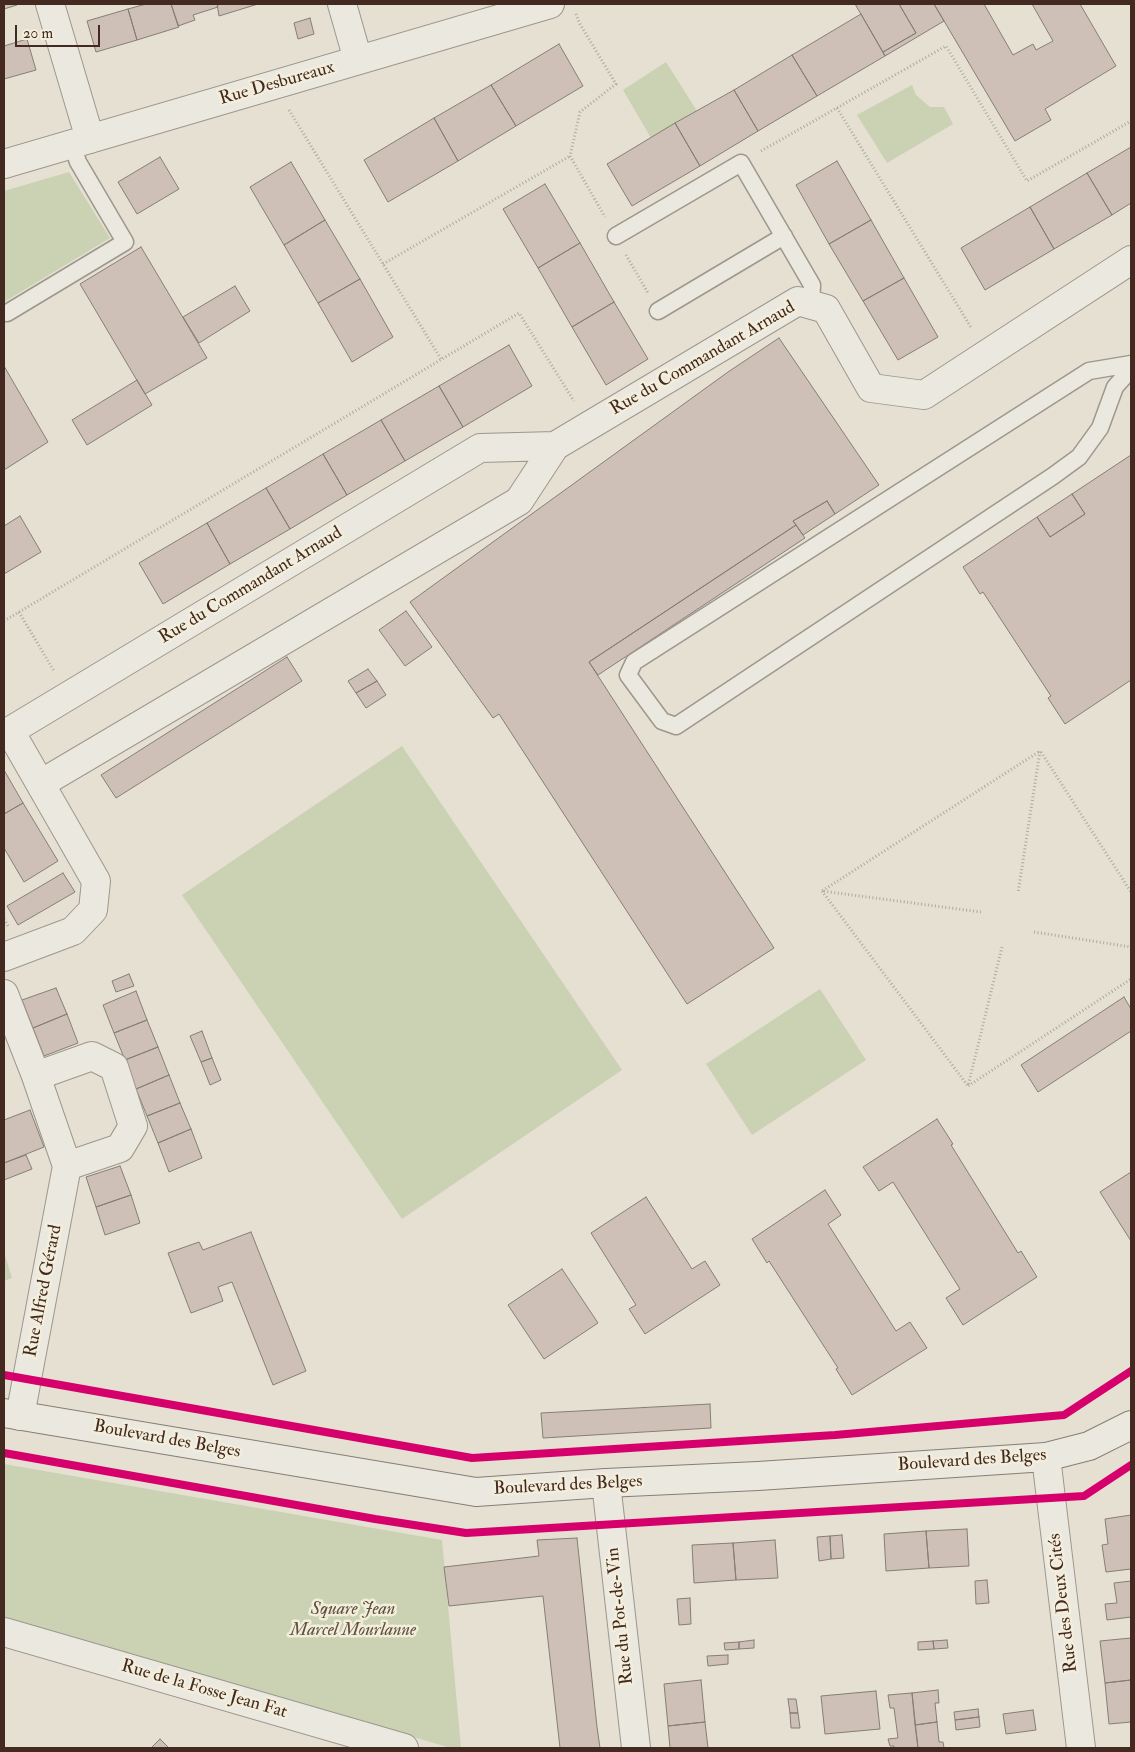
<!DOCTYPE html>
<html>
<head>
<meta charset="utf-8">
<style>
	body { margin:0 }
	#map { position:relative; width:1135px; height:1752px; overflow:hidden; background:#e5e0d1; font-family:"IM FELL Double Pica",serif }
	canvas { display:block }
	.frame { position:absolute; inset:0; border:5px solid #43291f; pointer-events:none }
	.scale { position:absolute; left:15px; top:25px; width:85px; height:22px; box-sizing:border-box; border:2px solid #43291f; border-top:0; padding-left:6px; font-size:15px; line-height:18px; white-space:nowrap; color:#43291f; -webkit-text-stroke:4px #f3eedc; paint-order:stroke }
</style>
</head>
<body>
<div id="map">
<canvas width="1135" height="1752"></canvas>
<div class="frame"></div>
<div class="scale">20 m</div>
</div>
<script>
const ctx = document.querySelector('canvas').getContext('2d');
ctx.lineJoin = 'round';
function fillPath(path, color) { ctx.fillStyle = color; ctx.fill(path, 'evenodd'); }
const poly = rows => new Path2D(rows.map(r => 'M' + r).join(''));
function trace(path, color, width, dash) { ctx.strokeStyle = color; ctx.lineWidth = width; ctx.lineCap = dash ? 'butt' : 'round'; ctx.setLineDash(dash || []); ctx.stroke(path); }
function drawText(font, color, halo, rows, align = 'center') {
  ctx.font = font + ' "IM FELL Double Pica",serif'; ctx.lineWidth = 5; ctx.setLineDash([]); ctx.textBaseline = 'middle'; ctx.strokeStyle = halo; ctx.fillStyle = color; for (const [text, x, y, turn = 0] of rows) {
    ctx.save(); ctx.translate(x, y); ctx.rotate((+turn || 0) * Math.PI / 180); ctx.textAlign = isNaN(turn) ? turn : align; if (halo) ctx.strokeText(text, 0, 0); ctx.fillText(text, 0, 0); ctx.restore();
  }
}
const green = poly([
	[666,62,697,111,651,138,623,90],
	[912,85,916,95,930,107,944,107,953,124,887,163,857,115],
	[69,172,110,238,4,302,4,191],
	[402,746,622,1070,402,1219,182,895],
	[820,989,866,1060,752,1135,706,1064],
	[4,1252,12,1278,4,1281],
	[4,1464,442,1540,461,1748,451,1748,4,1618]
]);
const building = poly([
	[4,4,16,4,17,5,4,9,4,4],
	[146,4,171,4,179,27,137,40,128,9,146,4],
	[171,4,217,4,218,7,193,15,195,20,178,26,171,4],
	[217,4,258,4,219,16,217,4],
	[855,4,899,4,916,33,883,52,855,4],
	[899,4,934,4,944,21,885,56,883,52,916,33,899,4],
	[934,4,984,4,1013,55,1033,44,1036,50,1053,41,1032,4,1080,4,1116,66,1045,109,1051,120,1015,141,934,4],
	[128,9,137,40,96,52,87,21,128,9],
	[861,14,885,56,817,96,792,55,861,14],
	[310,18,314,34,298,39,294,23,310,18],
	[27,39,36,70,4,79,4,46,27,39],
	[559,44,583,86,516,126,491,85,559,44],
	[792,55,817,96,758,131,734,90,792,55],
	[491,85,516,126,458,161,434,118,491,85],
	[734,90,758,131,700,166,675,123,734,90],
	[434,118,458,161,388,202,364,160,434,118],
	[675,123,700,166,632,206,607,164,675,123],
	[1131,147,1131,203,1112,215,1087,173,1131,147],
	[160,157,179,189,137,214,118,182,160,157],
	[837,161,871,220,829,244,796,185,837,161],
	[291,162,325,220,284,245,250,187,291,162],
	[1087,173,1112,215,1054,249,1030,207,1087,173],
	[545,184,580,243,538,268,503,209,545,184],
	[1030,207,1054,249,985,290,961,248,1030,207],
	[325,220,360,279,318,303,284,245,325,220],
	[871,220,904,278,863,301,829,244,871,220],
	[580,243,614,302,572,327,538,268,580,243],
	[141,247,207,358,145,394,80,284,141,247],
	[904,278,938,337,898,360,863,301,904,278],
	[360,279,393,337,352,362,318,303,360,279],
	[235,286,250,311,199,343,183,317,235,286],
	[614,302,648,359,606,385,572,327,614,302],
	[779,338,879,485,835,514,827,501,793,521,796,525,589,662,774,948,687,1004,499,714,493,718,410,602,728,372,779,338],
	[509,345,532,386,463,427,439,386,509,345],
	[4,366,48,442,4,470,4,366],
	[137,380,152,405,87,445,72,420,137,380],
	[439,386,463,427,405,461,381,420,439,386],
	[381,420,405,461,347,495,323,454,381,420],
	[323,454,347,495,290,529,266,488,323,454],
	[1131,455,1131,680,1065,724,1048,698,1051,696,983,592,980,594,963,567,1037,517,1050,537,1085,514,1072,494,1131,455],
	[266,488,290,529,230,564,207,523,266,488],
	[1072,494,1085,514,1050,537,1037,517,1072,494],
	[827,501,835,514,803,535,793,521,827,501],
	[20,516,41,552,4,574,4,526,20,516],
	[207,523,230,564,163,604,139,563,207,523],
	[796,525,805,538,598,675,589,662,796,525],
	[406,611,432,647,405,666,379,630,406,611],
	[287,657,302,681,116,798,101,775,287,657],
	[368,669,377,681,356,693,348,681,368,669],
	[377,681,386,695,366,708,356,693,377,681],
	[4,770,23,803,4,814,4,770],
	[23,803,58,861,24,882,4,848,4,814,23,803],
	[63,873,75,892,18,925,7,906,63,873],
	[129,974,134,986,116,992,112,981,129,974],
	[56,988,67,1014,33,1028,22,1000,56,988],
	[136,991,147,1020,114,1033,103,1005,136,991],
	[1124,997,1131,1009,1131,1031,1038,1092,1021,1065,1124,997],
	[67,1014,78,1043,44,1056,33,1028,67,1014],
	[147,1020,158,1047,125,1060,114,1033,147,1020],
	[202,1031,212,1058,201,1062,190,1036,202,1031],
	[158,1047,169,1075,136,1089,125,1060,158,1047],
	[212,1058,221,1080,210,1085,201,1062,212,1058],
	[169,1075,180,1103,147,1116,136,1089,169,1075],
	[180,1103,191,1129,158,1143,147,1116,180,1103],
	[30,1110,44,1147,4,1163,4,1120,30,1110],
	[937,1119,953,1144,951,1145,1018,1253,1021,1251,1037,1277,963,1325,946,1298,960,1289,893,1182,879,1191,863,1167,937,1119],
	[191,1129,202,1158,169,1172,158,1143,191,1129],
	[26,1155,32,1169,4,1180,4,1163,26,1155],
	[120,1166,131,1195,96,1207,86,1177,120,1166],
	[1131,1172,1131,1241,1100,1192,1131,1172],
	[825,1190,841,1215,828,1224,896,1331,910,1322,927,1348,852,1395,836,1369,838,1368,769,1261,767,1263,752,1239,825,1190],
	[131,1195,140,1223,105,1235,96,1207,131,1195],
	[646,1197,692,1269,705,1261,720,1285,645,1334,629,1309,636,1305,591,1233,646,1197],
	[251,1232,306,1371,273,1385,232,1282,218,1287,223,1301,191,1313,168,1253,199,1242,203,1250,251,1232],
	[562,1269,598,1323,544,1359,508,1305,562,1269],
	[710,1404,711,1428,543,1438,541,1413,710,1404],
	[1131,1515,1131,1569,1106,1572,1102,1545,1108,1544,1105,1519,1131,1515],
	[967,1529,969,1566,929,1568,926,1531,967,1529],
	[926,1531,929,1568,886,1571,884,1534,926,1531],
	[842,1535,844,1558,831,1559,830,1536,842,1535],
	[830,1536,831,1559,819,1561,817,1537,830,1536],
	[577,1538,597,1727,600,1748,560,1748,543,1596,449,1606,444,1567,539,1556,537,1540,577,1538],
	[775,1540,778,1578,736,1580,733,1543,775,1540],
	[733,1543,736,1580,694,1583,692,1545,733,1543],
	[987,1580,989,1603,976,1604,975,1581,987,1580],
	[1131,1581,1131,1617,1107,1620,1105,1604,1117,1603,1114,1583,1131,1581],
	[690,1598,691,1624,679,1625,677,1599,690,1598],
	[1131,1638,1131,1680,1105,1683,1100,1641,1131,1638],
	[754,1640,754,1648,739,1649,739,1642,754,1640],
	[947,1640,948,1648,934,1649,933,1641,947,1640],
	[933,1641,934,1649,918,1650,918,1642,933,1641],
	[739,1642,739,1649,725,1650,724,1643,739,1642],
	[728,1655,728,1664,708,1666,707,1656,728,1655],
	[701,1680,705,1722,668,1726,664,1684,701,1680],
	[1131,1680,1131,1722,1109,1724,1105,1683,1131,1680],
	[938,1690,939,1703,935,1703,937,1722,915,1725,912,1693,938,1690],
	[876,1691,880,1729,825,1734,821,1696,876,1691],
	[912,1693,918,1748,894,1748,894,1746,890,1746,888,1739,898,1738,894,1708,890,1708,888,1695,912,1693],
	[788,1699,796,1699,798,1713,790,1713,788,1699],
	[978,1709,979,1717,955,1720,954,1712,978,1709],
	[1033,1710,1036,1730,1006,1734,1003,1714,1033,1710],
	[790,1713,798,1713,800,1728,791,1728,790,1713],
	[979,1717,980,1727,956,1730,955,1720,979,1717],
	[705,1722,708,1748,670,1748,668,1726,705,1722],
	[937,1722,939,1742,943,1742,944,1748,918,1748,915,1725,937,1722],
	[160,1739,169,1748,151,1748,160,1739]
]);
const path = poly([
	[576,14,580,24,616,84,580,112,570,156,605,217],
	[837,108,972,329],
	[289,110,441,359],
	[761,151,946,46,1027,181,1131,121],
	[626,255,648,293],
	[383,264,570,156],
	[19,612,54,671],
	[4,621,519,313,574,401],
	[1041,752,1131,892],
	[822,891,968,1086],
	[981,912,822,891,1040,751,1018,893],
	[4,919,8,926],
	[1034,932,1131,947],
	[1002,947,968,1086,1131,979]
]);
const lane = poly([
	[616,236,741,163,812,285,811,305],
	[658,311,784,236],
	[7,313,125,242,78,162,72,144],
	[1131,364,1089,371,634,662,628,675,662,721,676,726,1053,476,1079,457,1100,428,1115,387,1131,369]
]);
const street = poly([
	[50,4,90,139],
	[342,4,358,60],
	[4,164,550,4],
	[555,446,798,301,826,309,871,388,924,395,1131,260],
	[4,957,73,931,93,910,96,881,10,731,480,448,555,446,519,501,42,783],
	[4,994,36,1076,67,1166,20,1416],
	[36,1076,92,1056,114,1067,133,1126,120,1148,67,1166],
	[1046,1457,1081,1748],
	[606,1483,636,1748],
	[4,1632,404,1748]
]);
const secondary = poly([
	[4,1413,476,1492,606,1483,758,1476,1046,1457,1089,1446,1131,1425]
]);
const cycleway = poly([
	[4,1375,472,1458,835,1435,1064,1415,1131,1371],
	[4,1453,375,1519,466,1533,1084,1496,1131,1465]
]);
const streetNames = [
	["Rue Desbureaux",277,84,-16],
	["Rue du Commandant Arnaud",703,359,-30],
	["Rue du Commandant Arnaud",251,586,-31],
	["Rue Alfred Gérard",44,1291,-79],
	["Boulevard des Belges",167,1440,10],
	["Boulevard des Belges",972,1461,-4],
	["Boulevard des Belges",568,1486,-3],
	["Rue des Deux Cités",1064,1603,-97],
	["Rue du Pot-de-Vin",621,1616,-96],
	["Rue de la Fosse Jean Fat",204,1690,16]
];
const parkNames = [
	["Square Jean",353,1610],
	["Marcel Mourlanne",353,1631]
];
fillPath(green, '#cad2b3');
fillPath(building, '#cec0b6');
trace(building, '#857e76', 1);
trace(lane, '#9d978d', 19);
trace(street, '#9d978d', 30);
trace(secondary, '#857e76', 30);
trace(path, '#aea9a1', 3, [1, 2.5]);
trace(lane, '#ebe8e0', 16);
trace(street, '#ebe8e0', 28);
trace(secondary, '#ebe8e0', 28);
trace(cycleway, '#d6006c', 8);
drawText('18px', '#43291f', '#f3eedc', streetNames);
drawText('italic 18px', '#5f503e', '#f3eedc', parkNames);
</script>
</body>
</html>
